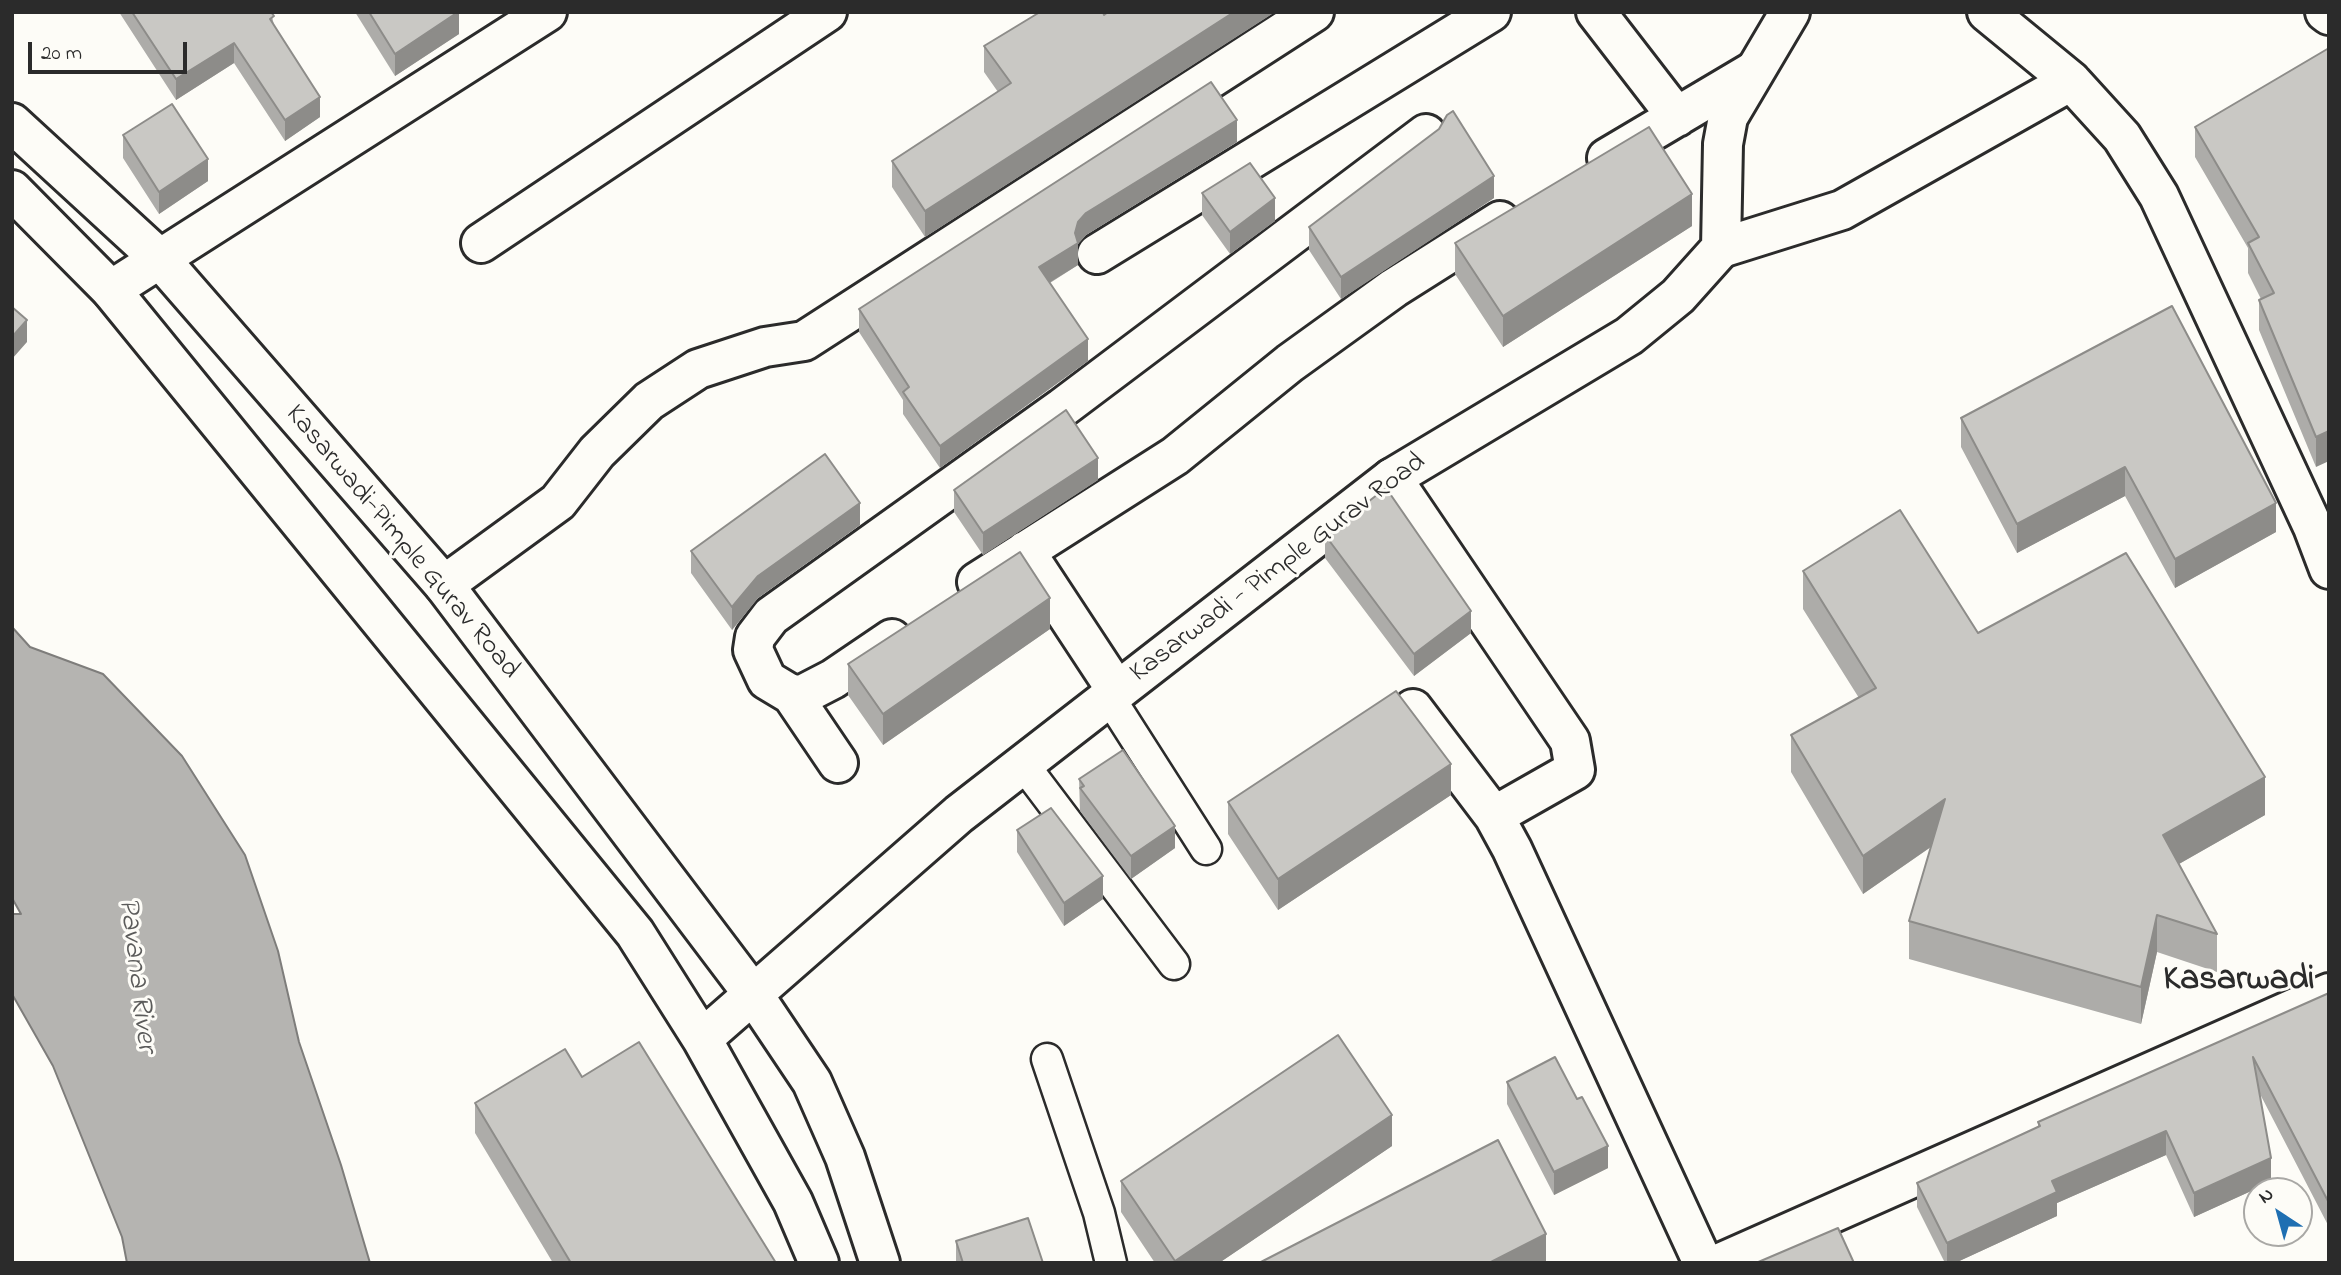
<!DOCTYPE html>
<html>
<head>
<meta charset="utf-8">
<style>
	body { margin:0 }
	#map { position:relative; width:2341px; height:1275px; overflow:hidden; background:#fdfcf7; font-family:"Indie Flower",sans-serif }
	canvas { display:block }
	.frame { position:absolute; inset:0; border:14px solid #2b2b2b; pointer-events:none }
	.north { position:absolute; left:2243px; top:1177px; width:70px; height:70px; box-sizing:border-box; background:#fdfcf7; border:2px solid #a9a8a5; border-radius:50%; rotate:324deg; font-size:19px; font-weight:700; line-height:28px; text-align:center; color:#2b2b2b }
	.north::after { content:''; display:block; margin:auto; width:24px; height:32px; background:#1f6fb2; clip-path:polygon(50% 0,100% 100%,50% 72%,0 100%) }
	.scale { position:absolute; left:28px; top:42px; width:159px; height:32px; box-sizing:border-box; border:4px solid #2b2b2b; border-top:0; padding-left:9px; font-size:21px; line-height:24px; white-space:nowrap; color:#2b2b2b; -webkit-text-stroke:5px #fdfcf7; paint-order:stroke }
</style>
</head>
<body>
<div id="map">
<canvas width="2341" height="1275"></canvas>
<div class="frame"></div>
<div class="north">N</div>
<div class="scale">20 m</div>
</div>
<script>
const ctx = document.querySelector('canvas').getContext('2d');
ctx.lineJoin = 'round';
function fillPath(path, color) { ctx.fillStyle = color; ctx.fill(path, 'evenodd'); }
const poly = rows => new Path2D(rows.map(r => 'M' + r).join(''));
function trace(path, color, width, dash) { ctx.strokeStyle = color; ctx.lineWidth = width; ctx.lineCap = dash ? 'butt' : 'round'; ctx.setLineDash(dash || []); ctx.stroke(path); }
function drawText(font, color, halo, rows, align = 'center') {
  ctx.font = font + ' "Indie Flower",sans-serif'; ctx.lineWidth = 6; ctx.setLineDash([]); ctx.textBaseline = 'middle'; ctx.strokeStyle = halo; ctx.fillStyle = color; for (const [text, x, y, turn = 0] of rows) {
    ctx.save(); ctx.translate(x, y); ctx.rotate((+turn || 0) * Math.PI / 180); ctx.textAlign = isNaN(turn) ? turn : align; if (halo) ctx.strokeText(text, 0, 0); ctx.fillText(text, 0, 0); ctx.restore();
  }
}
const water = poly([
	[12,627,30,647,103,674,182,756,245,855,278,951,299,1042,341,1165,370,1263,127,1263,122,1237,53,1066,12,994,12,914,21,914,12,898,12,627]
]);
const service = poly([
	[1109,697,1206,849],
	[1023,764,1174,964],
	[1047,1059,1099,1213,1111,1263]
]);
const minor = poly([
	[1596,12,1677,117],
	[1987,12,2071,81,2122,137,2159,196,2313,527,2329,569],
	[2325,12,2329,15],
	[1607,158,1752,72],
	[481,243,827,12],
	[1721,248,1842,210,2071,81],
	[1097,254,1491,12],
	[111,290,547,12],
	[1392,478,1570,741,1575,770,1494,816],
	[1025,551,1117,691],
	[977,582,1175,456,1290,363,1394,288,1500,221],
	[444,585,558,502,597,452,649,401,698,369,765,347,804,341,1314,12],
	[892,639,833,679,804,694,792,695,767,680,753,650,755,637,771,616,1062,408,1426,134],
	[792,695,838,763],
	[1413,709,1494,816,1512,849,1703,1263],
	[1720,1263,2329,993]
]);
const tertiary = poly([
	[12,123,160,259,444,585,753,994,812,1082,845,1157,880,1263],
	[12,190,111,290,635,933,702,1039,793,1202,819,1263],
	[702,1039,959,814,1392,478,1629,336,1678,296,1721,248,1723,144,1728,117,1790,12]
]);
const wall = poly([
	[119,12,271,12,274,25,320,117,285,141,234,63,176,100],
	[355,12,459,12,459,34,395,76],
	[1108,12,1275,12,925,237,892,187,892,161,998,92,984,72,984,46,1104,15],
	[2329,48,2316,467,2259,330,2259,300,2261,299,2248,273,2248,248,2195,157,2195,127],
	[1439,129,1494,198,1341,299,1309,250,1309,227],
	[123,135,208,181,159,214,123,158],
	[1237,142,1086,235,1078,244,1078,265,1050,283,1088,361,940,468,903,414,903,400,859,332,859,309],
	[1202,193,1275,221,1230,254,1202,215],
	[1692,226,1503,347,1455,274,1455,243],
	[2172,306,2276,532,2175,588,2125,496,2017,553,1961,447,1961,418],
	[1098,480,983,555,954,512,954,490],
	[860,525,758,598,732,630,691,573,691,551],
	[1325,535,1471,633,1414,676,1325,558],
	[1803,571,1978,633,2265,815,2179,864,2217,934,2217,972,2157,952,2141,1024,1909,959,1909,921,1931,847,1863,894,1791,772,1791,735,1859,698,1803,609],
	[1050,629,883,745,848,695,848,664],
	[1079,779,1175,848,1131,879,1080,811],
	[1451,795,1278,910,1228,834,1228,802],
	[1017,830,1103,899,1064,926,1017,852],
	[2329,993,2329,1227,2260,1094,2271,1182,2194,1217,2166,1155,2057,1203,2057,1216,1955,1263,1945,1263,1917,1207,1917,1183,2038,1127,2038,1122],
	[582,1077,776,1263,553,1263,475,1133,475,1103],
	[1507,1082,1608,1168,1554,1195,1507,1104],
	[1392,1146,1219,1263,1155,1263,1121,1212,1121,1181],
	[956,1241,1043,1263,956,1263]
]);
const shadedWall = poly([
	[459,12,459,34,395,76,395,54],
	[1234,12,1275,12,925,237,925,211],
	[234,43,234,63,176,100,176,79],
	[320,97,320,117,285,141,285,120],
	[1237,120,1237,142,1086,235,1078,244,1078,265,1039,289,1039,267,1075,233,1078,222,1086,213],
	[208,159,208,181,159,214,159,192],
	[1494,176,1494,198,1341,299,1341,277],
	[1692,194,1692,226,1503,347,1503,316],
	[1275,198,1275,221,1230,254,1230,232],
	[27,320,27,342,12,359,12,337],
	[1088,339,1088,361,940,468,940,446],
	[2329,431,2329,461,2316,467,2316,437],
	[1098,458,1098,480,983,555,983,533],
	[2125,467,2125,496,2017,553,2017,524],
	[860,503,860,525,758,598,732,630,732,607,758,576],
	[2276,503,2276,532,2175,588,2175,559],
	[1050,598,1050,629,883,745,883,714],
	[1471,611,1471,633,1414,676,1414,654],
	[1451,764,1451,795,1278,910,1278,879],
	[2265,777,2265,815,2163,873,2163,835],
	[1945,799,1945,837,1863,894,1863,856],
	[1175,826,1175,848,1131,879,1131,856],
	[1103,876,1103,899,1064,926,1064,903],
	[2157,915,2157,952,2141,1024,2141,987],
	[1392,1115,1392,1146,1219,1263,1175,1263,1175,1261],
	[2166,1131,2166,1155,2057,1203,2057,1216,1955,1263,1947,1263,1947,1243,2052,1181],
	[1608,1146,1608,1168,1554,1195,1554,1172],
	[2271,1158,2271,1182,2194,1217,2194,1193],
	[1546,1234,1546,1263,1489,1263]
]);
const building = poly([
	[132,12,271,12,274,16,270,19,320,97,285,120,234,43,176,79,132,12],
	[369,12,458,12,395,54,369,12],
	[1040,12,1103,12,1104,15,1108,12,1234,12,925,211,892,161,1011,83,984,46,1040,12],
	[2329,48,2329,431,2316,437,2259,300,2274,293,2248,243,2259,237,2195,127,2329,48],
	[1211,82,1237,120,1086,213,1078,222,1075,233,1078,243,1039,267,1088,339,940,446,903,392,909,387,859,309,1211,82],
	[172,104,208,159,159,192,123,135,172,104],
	[1453,111,1494,176,1341,277,1309,227,1439,129,1447,115,1453,111],
	[1649,127,1692,194,1503,316,1455,243,1649,127],
	[1250,163,1275,198,1230,232,1202,193,1250,163],
	[2172,306,2276,503,2175,559,2125,467,2017,524,1961,418,2172,306],
	[12,307,27,320,12,337,12,307],
	[1066,410,1098,458,983,533,954,490,1066,410],
	[825,454,860,503,758,576,732,607,691,551,825,454],
	[1386,488,1471,611,1414,654,1325,535,1386,488],
	[1900,510,1978,633,2126,553,2265,777,2163,835,2217,934,2157,915,2141,987,1909,921,1945,799,1863,856,1791,735,1876,688,1803,571,1900,510],
	[1020,552,1050,598,883,714,848,664,1020,552],
	[1396,691,1451,764,1278,879,1228,802,1396,691],
	[1123,750,1175,826,1131,856,1080,788,1084,786,1079,779,1123,750],
	[1051,808,1103,876,1064,903,1017,830,1051,808],
	[2329,993,2329,1203,2253,1057,2271,1158,2194,1193,2166,1131,2052,1181,2057,1192,1947,1243,1917,1183,2040,1126,2038,1122,2329,993],
	[1338,1035,1392,1115,1175,1261,1121,1181,1338,1035],
	[639,1042,776,1263,571,1263,475,1103,565,1049,582,1077,639,1042],
	[1555,1057,1577,1099,1582,1097,1608,1146,1554,1172,1507,1082,1555,1057],
	[1498,1140,1546,1234,1489,1263,1259,1263,1498,1140],
	[1028,1218,1043,1263,963,1263,956,1241,1028,1218],
	[1838,1228,1854,1263,1756,1263,1838,1228]
]);
const streetNames = [
	["Kasarwadi-Pimple Gurav Road",401,543,50],
	["Kasarwadi - Pimple Gurav Road",1279,569,-37]
];
const waterNames = [
	["Pavana River",135,975,83]
];
const districtNames = [
	["Kasarwadi",2239,982]
];
fillPath(water, '#b5b4b1');
trace(water, '#7e7d7b', 2);
trace(service, '#2b2b2b', 35);
trace(minor, '#2b2b2b', 44);
trace(tertiary, '#2b2b2b', 44);
trace(service, '#fdfcf7', 30);
trace(minor, '#fdfcf7', 38);
trace(tertiary, '#fdfcf7', 38);
fillPath(wall, '#adaca9');
fillPath(shadedWall, '#8d8c89');
fillPath(building, '#c9c8c4');
trace(building, '#8d8c89', 2);
drawText('28px', '#2b2b2b', '#fdfcf7', streetNames);
drawText('italic 30px', '#5b5b5a', '#fdfcf7', waterNames);
drawText('bold 35px', '#2b2b2b', '#fdfcf7', districtNames);
</script>
</body>
</html>
